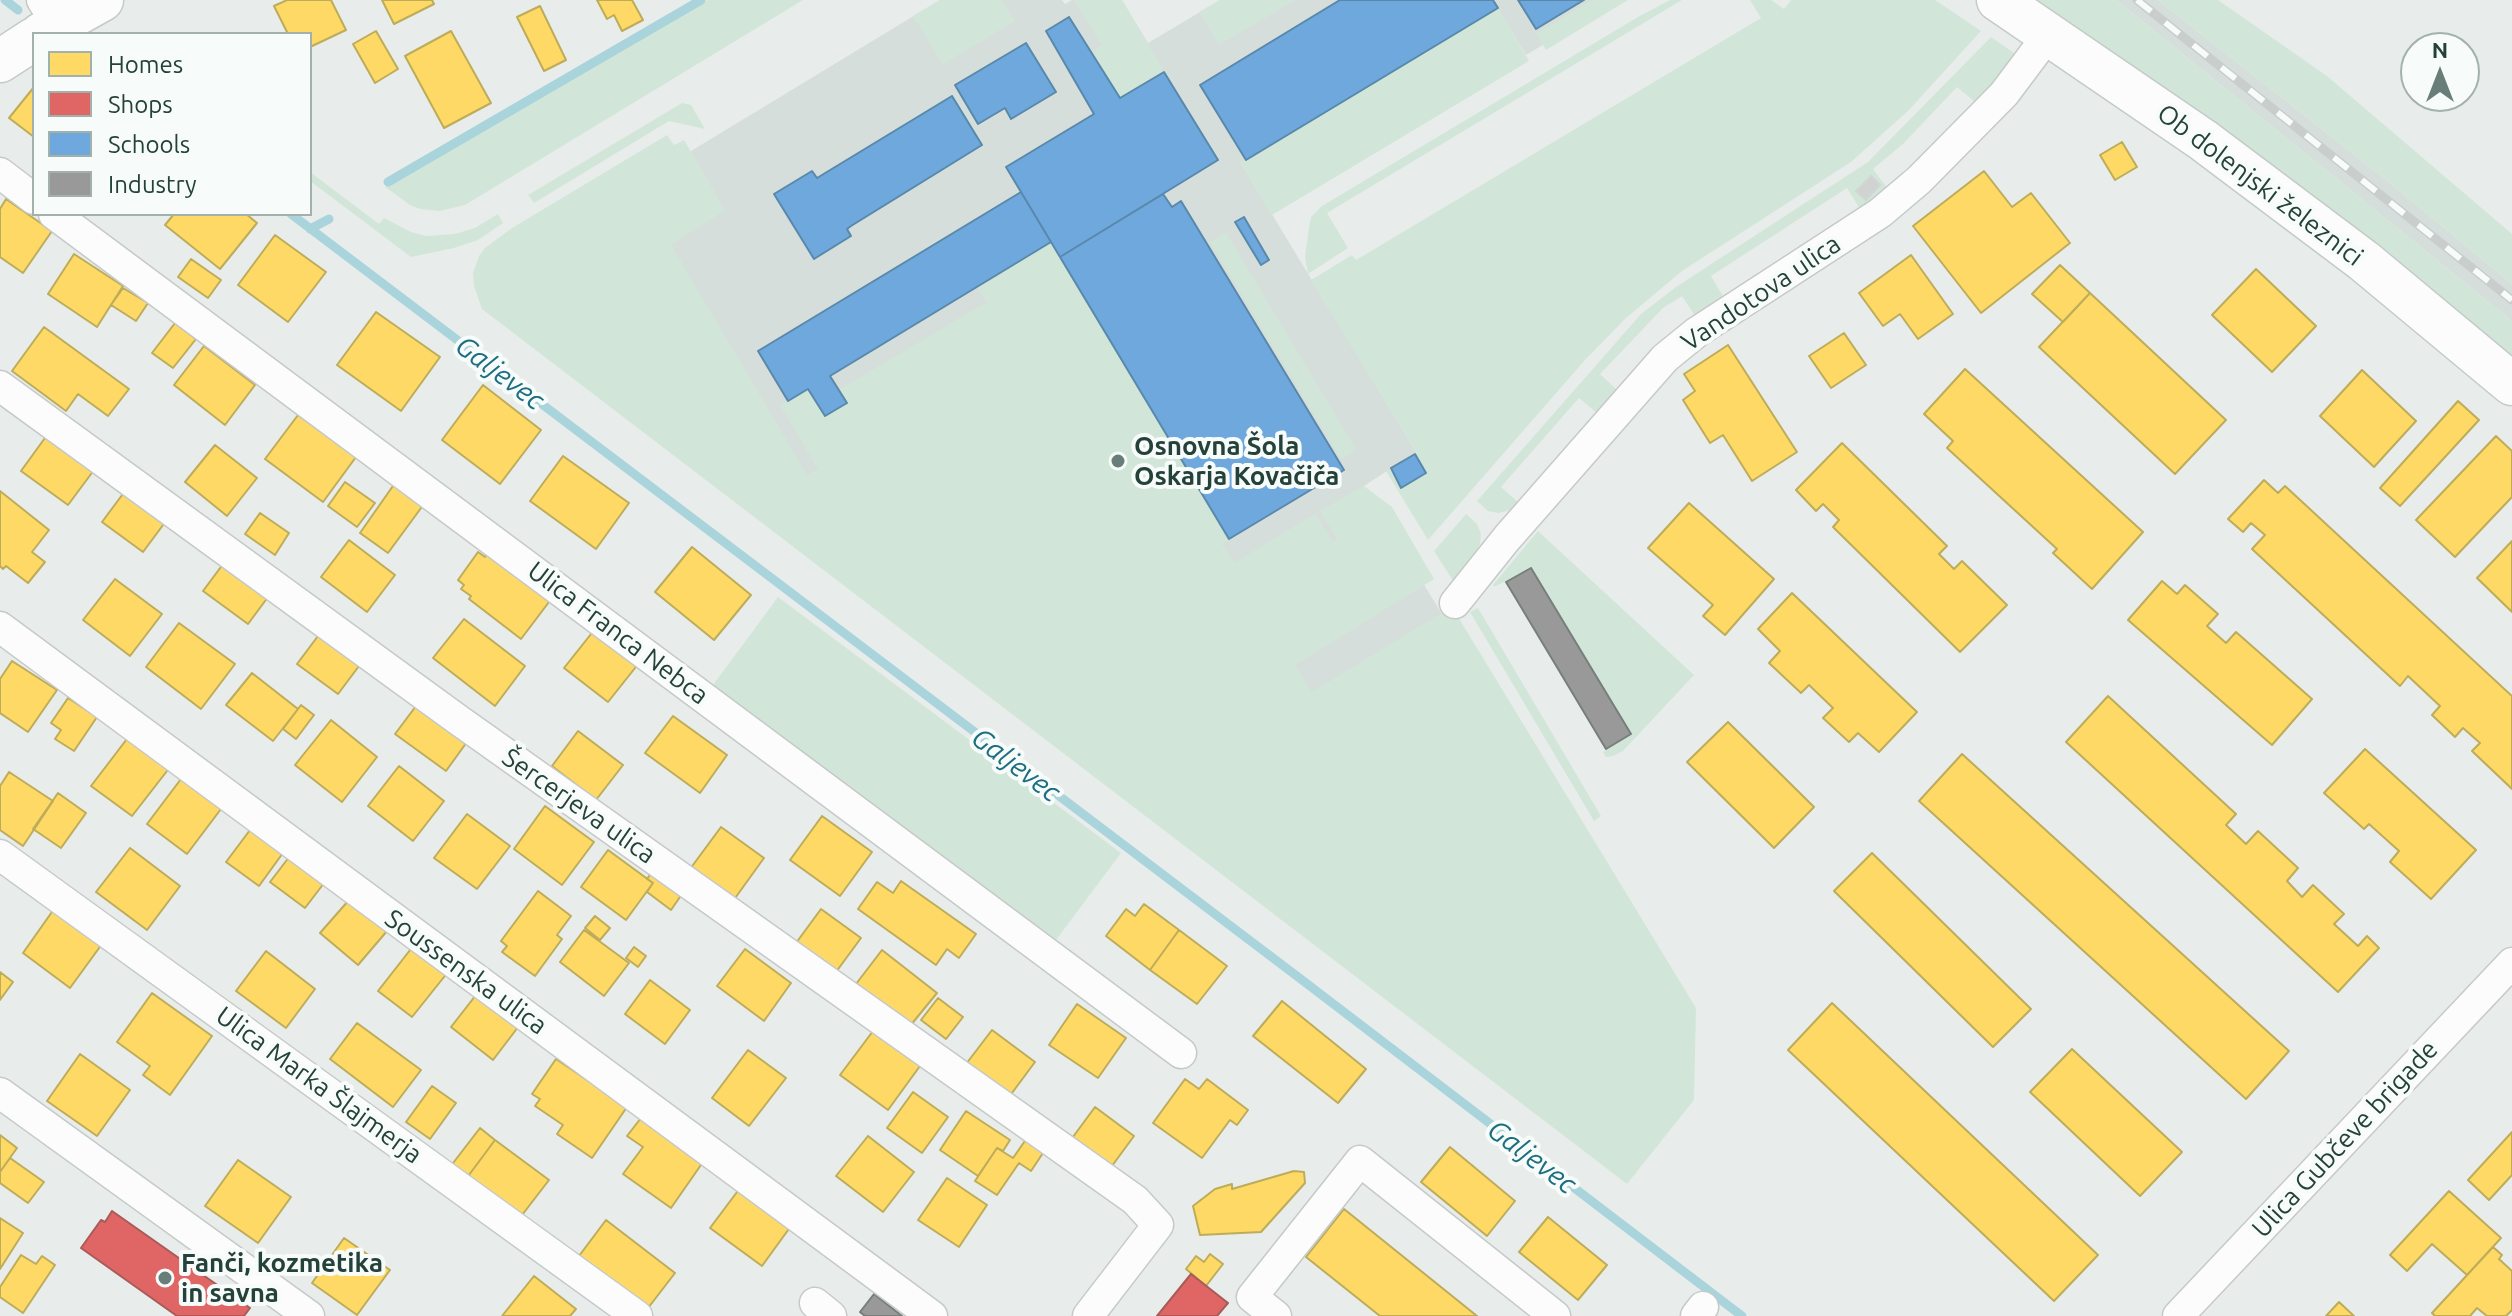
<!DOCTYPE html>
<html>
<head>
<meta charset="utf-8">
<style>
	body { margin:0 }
	#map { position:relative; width:2512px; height:1316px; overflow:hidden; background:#e8edeb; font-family:Ubuntu,sans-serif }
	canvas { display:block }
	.legend { position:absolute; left:32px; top:32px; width:280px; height:184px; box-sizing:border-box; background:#f7fbf9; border:2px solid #a3b1ad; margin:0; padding:10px 14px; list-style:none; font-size:24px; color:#24423a }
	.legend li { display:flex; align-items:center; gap:16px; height:40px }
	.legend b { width:40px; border:2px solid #a3b1ad }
	.north { position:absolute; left:2400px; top:32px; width:80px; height:80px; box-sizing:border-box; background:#f7fbf9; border:2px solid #a3b1ad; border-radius:50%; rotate:0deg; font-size:22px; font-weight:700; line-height:32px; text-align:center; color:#24423a }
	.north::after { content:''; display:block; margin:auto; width:28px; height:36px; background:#697e78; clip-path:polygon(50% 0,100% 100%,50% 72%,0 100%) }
</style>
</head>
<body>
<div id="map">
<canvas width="2512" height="1316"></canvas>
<ul class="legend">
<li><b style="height:22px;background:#ffd966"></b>Homes</li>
<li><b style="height:22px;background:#e06666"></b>Shops</li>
<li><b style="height:22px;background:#6fa8dc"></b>Schools</li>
<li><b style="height:22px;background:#999"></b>Industry</li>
</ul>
<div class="north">N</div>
</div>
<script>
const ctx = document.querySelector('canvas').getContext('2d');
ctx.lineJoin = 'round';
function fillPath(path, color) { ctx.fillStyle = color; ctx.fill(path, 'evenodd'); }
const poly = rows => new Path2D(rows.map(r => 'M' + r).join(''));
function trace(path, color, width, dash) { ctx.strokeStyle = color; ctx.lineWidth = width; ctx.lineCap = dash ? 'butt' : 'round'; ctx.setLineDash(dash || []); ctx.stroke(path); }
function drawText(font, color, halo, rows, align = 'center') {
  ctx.font = font + ' Ubuntu,sans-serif'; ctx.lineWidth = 8; ctx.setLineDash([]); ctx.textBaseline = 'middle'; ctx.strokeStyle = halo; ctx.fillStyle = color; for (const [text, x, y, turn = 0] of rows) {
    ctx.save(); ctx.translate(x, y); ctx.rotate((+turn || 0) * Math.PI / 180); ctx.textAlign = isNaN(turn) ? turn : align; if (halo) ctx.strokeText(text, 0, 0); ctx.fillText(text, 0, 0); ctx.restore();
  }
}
const built = poly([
	[940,0,1062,0,1065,4,1072,0,1122,0,1148,43,1220,0,1618,0,1526,55,1498,9,1241,163,1416,452,1364,486,1549,790,1317,930,486,259,655,153,691,151],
	[2116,0,2158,0,2385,179,2512,284,2512,321]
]);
const green = poly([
	[708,0,803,0,465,205,440,211,420,209,410,205,385,187],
	[940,0,1002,0,1015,21,943,64,913,16],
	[1074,0,1122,0,1164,72,1120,98,1092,53,1102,45],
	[1220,0,1295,0,1219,45,1199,12],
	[1592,0,1628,0,1546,50,1536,34],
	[1670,0,1682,0,1327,213,1348,248,1308,274,1305,257,1309,227,1311,217,1322,206,1638,17],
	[1750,0,1771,0,1784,9,1791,0,1935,0,1981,31,1908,111,1851,162,1682,271,1625,319,1585,360,1428,540,1386,471,1416,452,1311,280,1352,255,1356,260,1761,18],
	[2030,0,2116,0,2512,321,2512,360],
	[2158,0,2218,0,2327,76,2512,234,2512,284,2385,179],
	[1498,8,1529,61,1272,215,1241,163],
	[1991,37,2014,53,2009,66,1976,103,1957,87,1904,143,1873,169,1888,189,1860,209,1847,188,1711,276,1724,298,1695,316,1682,296,1663,308,1600,374,1618,391,1598,414,1579,398,1501,487,1520,504,1514,509,1498,513,1488,511,1477,501,1641,314,1676,287,1868,162],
	[682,103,691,105,705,129,669,121,534,203,528,195],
	[667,135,674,145,684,140,725,210,671,245,807,475,818,469,780,405,808,389,825,416,846,404,839,390,987,302,977,287,1051,242,1229,539,1222,544,1234,563,1315,514,1333,542,1337,539,1320,511,1364,486,1392,507,1434,579,1295,665,1312,692,1452,607,1696,1008,1694,1100,1627,1184,482,309,474,286,473,273,479,256,485,248,512,228],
	[310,172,379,224,384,218,411,232,426,236,455,234,475,228,498,214,503,223,478,240,454,248,411,257,310,181],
	[1226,233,1356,450,1341,459,1210,242],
	[1466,514,1477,524,1481,534,1480,544,1457,587,1434,551],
	[1538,531,1694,675,1623,751,1613,756,1606,757,1603,752,1631,734,1531,568,1494,587,1493,585],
	[778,597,1121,853,1056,940,713,685],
	[1478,608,1601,816,1594,821,1470,612]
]);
const homes = poly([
	[287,0,331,0,346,30,310,47,310,34,288,34,274,6,287,0],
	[382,0,432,0,434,4,394,24,382,0],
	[597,0,632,0,643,20,622,31,614,15,607,19,597,0],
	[540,6,566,60,544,71,517,17,540,6],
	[376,31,398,69,375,83,353,44,376,31],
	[451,31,491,103,444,128,405,56,451,31],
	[34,87,34,137,9,118,34,87],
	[2122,142,2137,167,2115,180,2100,155,2122,142],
	[1984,171,2012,207,2031,193,2070,243,1981,313,1913,226,1984,171],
	[6,199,52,231,23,273,0,257,0,209,6,199],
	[174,214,246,214,257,223,220,269,165,225,174,214],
	[275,235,326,272,288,322,238,285,275,235],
	[74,254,123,286,97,327,48,294,74,254],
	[1911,255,1953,314,1918,339,1900,314,1883,326,1859,293,1911,255],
	[191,259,221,280,208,298,178,277,191,259],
	[2060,265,2090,293,2063,322,2032,294,2060,265],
	[2256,269,2316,326,2272,372,2212,315,2256,269],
	[123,288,148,303,136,321,111,305,123,288],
	[2090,293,2226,420,2175,474,2039,347,2090,293],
	[376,312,440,357,401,411,337,365,376,312],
	[175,323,196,339,173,368,152,353,175,323],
	[44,327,129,389,108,416,78,394,66,411,12,371,44,327],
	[1844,333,1866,365,1831,388,1809,356,1844,333],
	[1728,345,1797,452,1752,481,1723,435,1710,443,1683,400,1695,391,1684,374,1728,345],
	[204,346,255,385,225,425,174,385,204,346],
	[1965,369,2143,532,2092,589,2053,553,2057,549,1947,448,1953,441,1924,414,1965,369],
	[2362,370,2416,421,2374,467,2320,416,2362,370],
	[483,385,541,430,500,484,442,440,483,385],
	[2458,401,2479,420,2400,506,2380,488,2458,401],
	[298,415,356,457,323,502,265,459,298,415],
	[50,431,97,466,68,505,21,471,50,431],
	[2496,436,2512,451,2512,497,2455,557,2416,520,2496,436],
	[1842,443,1947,546,1939,554,1954,569,1962,561,2007,605,1960,652,1833,527,1839,520,1823,504,1816,511,1796,490,1842,443],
	[215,445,257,478,227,516,185,482,215,445],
	[563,456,629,503,596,549,530,501,563,456],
	[2264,480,2278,493,2285,486,2512,696,2512,789,2472,751,2480,743,2463,728,2455,737,2432,715,2440,706,2408,676,2400,686,2252,549,2265,535,2251,523,2243,532,2228,519,2264,480],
	[345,482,375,503,357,527,328,506,345,482],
	[395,483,424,504,388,553,360,533,395,483],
	[128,487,169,517,143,552,102,522,128,487],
	[0,491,49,530,32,552,45,562,28,583,6,566,3,569,0,566,0,491],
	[1689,503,1774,579,1725,635,1703,616,1713,605,1648,548,1689,503],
	[260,513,289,533,275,555,245,534,260,513],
	[349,540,395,575,367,612,321,577,349,540],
	[2512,541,2512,612,2477,578,2512,541],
	[692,547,751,595,714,640,655,592,692,547],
	[478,552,485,557,487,554,552,598,521,639,469,599,471,596,461,589,464,585,458,580,478,552],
	[229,556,274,589,248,624,203,591,229,556],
	[115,579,162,614,130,656,83,620,115,579],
	[2162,581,2177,594,2185,585,2218,614,2207,626,2226,643,2236,632,2312,699,2272,745,2128,620,2162,581],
	[1792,593,1917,712,1879,752,1858,733,1849,742,1823,718,1833,708,1809,685,1801,693,1769,663,1780,651,1758,629,1792,593],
	[464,619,525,666,495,706,433,658,464,619],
	[179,623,235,664,201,709,146,667,179,623],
	[595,629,639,663,608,702,564,668,595,629],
	[321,632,362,662,338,694,297,664,321,632],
	[12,661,57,690,28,732,0,713,0,679,12,661],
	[252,673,298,709,273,741,226,705,252,673],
	[2108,696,2236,814,2226,825,2246,844,2258,831,2298,868,2287,881,2302,897,2313,885,2344,914,2334,924,2358,946,2367,936,2379,948,2338,992,2066,742,2108,696],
	[68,698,97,717,74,751,55,739,61,730,51,723,68,698],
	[422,698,472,735,446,771,395,734,422,698],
	[301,705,314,715,296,739,283,729,301,705],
	[673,716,727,755,700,793,645,753,673,716],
	[331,720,377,757,342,802,295,765,331,720],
	[1728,722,1814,807,1774,848,1687,762,1728,722],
	[133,731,174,762,132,816,91,786,133,731],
	[578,731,623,765,596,800,552,766,578,731],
	[2365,749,2476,850,2431,899,2390,862,2399,851,2369,824,2364,829,2324,793,2365,749],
	[1962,754,2289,1051,2246,1099,1919,801,1962,754],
	[399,766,444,801,413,841,368,806,399,766],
	[187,771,227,801,187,854,147,824,187,771],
	[9,772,53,801,23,846,0,830,0,786,9,772],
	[58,793,86,813,61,848,33,829,58,793],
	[545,806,594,842,562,885,514,849,545,806],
	[467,814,510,846,477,889,434,858,467,814],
	[822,816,872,852,840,896,790,860,822,816],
	[256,822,288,846,259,886,226,862,256,822],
	[721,827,764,858,733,901,690,869,721,827],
	[130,848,180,886,147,930,96,892,130,848],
	[296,848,331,874,305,908,270,882,296,848],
	[608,850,653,883,626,920,581,887,608,850],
	[1872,853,2031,1009,1993,1047,1834,891,1872,853],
	[652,872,682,894,671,910,647,892,653,883,647,879,652,872],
	[901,881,976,934,959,958,947,949,936,965,858,909,877,882,893,893,901,881],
	[538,891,571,916,557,935,562,939,535,976,502,952,507,946,501,941,538,891],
	[356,892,393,924,358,965,320,933,356,892],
	[1144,904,1179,930,1150,970,1106,936,1126,909,1135,916,1144,904],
	[54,909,102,944,70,988,23,953,54,909],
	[821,909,861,938,836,972,796,943,821,909],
	[595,916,610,928,600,940,585,928,595,916],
	[584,930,629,963,604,996,560,962,584,930],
	[1179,930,1227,966,1197,1004,1150,970,1179,930],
	[414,945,448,972,412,1017,378,991,414,945],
	[634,947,646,956,638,967,626,958,634,947],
	[745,949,791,983,764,1021,717,986,745,949],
	[882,950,937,993,910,1026,856,984,882,950],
	[266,951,315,989,286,1028,236,991,266,951],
	[0,972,13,982,0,1000,0,972],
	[650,980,690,1010,665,1044,625,1014,650,980],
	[483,986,525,1018,493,1060,451,1027,483,986],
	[152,993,212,1036,170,1095,143,1075,150,1066,117,1042,152,993],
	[938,998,963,1017,946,1039,921,1020,938,998],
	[1282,1001,1366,1069,1338,1103,1253,1036,1282,1001],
	[1832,1003,2098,1255,2054,1301,1788,1050,1832,1003],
	[1077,1004,1126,1038,1098,1078,1049,1045,1077,1004],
	[357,1023,421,1070,393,1107,330,1059,357,1023],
	[992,1030,1035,1062,1009,1097,966,1064,992,1030],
	[873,1031,920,1066,888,1110,840,1075,873,1031],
	[2072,1049,2182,1152,2140,1196,2030,1092,2072,1049],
	[748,1050,786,1078,749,1126,712,1098,748,1050],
	[80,1054,130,1090,97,1136,47,1101,80,1054],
	[556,1059,627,1107,592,1158,557,1134,563,1125,535,1106,540,1099,532,1094,556,1059],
	[1185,1079,1199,1089,1207,1079,1248,1110,1237,1125,1230,1120,1202,1158,1153,1123,1185,1079],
	[432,1086,456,1103,430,1139,406,1122,432,1086],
	[913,1092,948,1117,922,1153,887,1128,913,1092],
	[1095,1107,1134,1136,1109,1170,1070,1141,1095,1107],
	[966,1111,1010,1140,1003,1151,997,1148,978,1176,940,1150,966,1111],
	[641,1118,703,1162,671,1208,623,1174,643,1147,627,1136,641,1118],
	[480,1128,495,1140,466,1179,450,1167,480,1128],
	[2512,1132,2512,1175,2489,1200,2468,1180,2512,1132],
	[0,1135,17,1148,0,1172,0,1135],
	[868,1136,914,1172,883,1212,836,1176,868,1136],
	[1027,1138,1045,1150,1031,1171,1019,1163,997,1195,975,1181,997,1148,1013,1158,1027,1138],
	[495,1140,549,1180,519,1219,466,1179,495,1140],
	[1450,1147,1515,1201,1487,1236,1421,1182,1450,1147],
	[10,1158,44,1182,28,1203,0,1183,0,1172,10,1158],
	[238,1160,291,1197,258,1243,205,1206,238,1160],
	[1294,1171,1304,1172,1305,1183,1261,1232,1200,1235,1193,1206,1215,1189,1232,1184,1232,1189,1294,1171],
	[947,1178,987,1205,959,1247,918,1220,947,1178],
	[740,1188,791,1226,762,1266,710,1228,740,1188],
	[2449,1191,2501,1238,2467,1275,2432,1244,2407,1271,2390,1255,2449,1191],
	[1344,1209,1477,1316,1380,1316,1306,1257,1344,1209],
	[1548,1217,1607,1265,1578,1300,1519,1252,1548,1217],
	[0,1218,23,1233,0,1269,0,1218],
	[606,1220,675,1273,645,1312,576,1260,606,1220],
	[344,1238,390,1270,357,1315,312,1283,344,1238],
	[2493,1247,2502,1255,2499,1259,2512,1271,2512,1310,2506,1316,2487,1316,2477,1308,2470,1316,2435,1316,2432,1313,2493,1247],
	[1210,1254,1223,1264,1206,1286,1186,1269,1196,1256,1204,1262,1210,1254],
	[21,1255,36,1264,42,1256,55,1265,23,1313,0,1297,0,1287,21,1255],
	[534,1276,576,1309,570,1316,502,1316,534,1276],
	[2339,1302,2354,1316,2326,1316,2339,1302]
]);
const shops = poly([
	[112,1211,250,1308,244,1316,177,1316,81,1248,101,1220,105,1222,112,1211],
	[1191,1274,1228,1303,1217,1316,1157,1316,1191,1274]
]);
const schools = poly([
	[1340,0,1493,0,1498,8,1246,160,1200,85,1340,0],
	[1518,0,1584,0,1536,29,1518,0],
	[1069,17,1120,98,1164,72,1218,160,1060,257,1006,167,1094,114,1046,31,1069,17],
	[1026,43,1056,92,1011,119,1005,108,978,124,955,85,1026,43],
	[952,96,982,145,851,226,847,229,851,236,814,259,774,194,812,171,817,178,952,96],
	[1021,192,1051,242,830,376,847,403,825,416,808,389,788,401,758,351,1021,192],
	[1163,194,1172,207,1181,201,1344,470,1229,539,1060,257,1163,194],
	[1244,217,1269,260,1261,265,1235,222,1244,217],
	[1415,454,1426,473,1401,488,1391,468,1415,454]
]);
const industry = poly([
	[1531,568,1631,734,1606,749,1506,582,1531,568],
	[874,1294,902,1316,865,1316,860,1312,874,1294]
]);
const stream = poly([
	[5,0,18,10],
	[388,182,701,0],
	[291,214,1306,983,1742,1316],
	[310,229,329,219]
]);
const building = poly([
	[1871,176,1880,185,1866,200,1856,191,1871,176]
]);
const street = poly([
	[42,0,57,23],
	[0,173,34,199],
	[54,214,1181,1053],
	[0,386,457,719,1135,1200,1158,1225,1088,1316],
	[1455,603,1507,538,1665,358,1697,332,1880,213,1919,180,2004,94,2049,34],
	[0,627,932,1316],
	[0,855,637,1316],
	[0,1093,309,1316],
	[815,1303,831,1316],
	[1276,1316,1252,1297,1360,1161,1555,1316],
	[1696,1316,1703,1307],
	[2178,1316,2512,963]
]);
const secondary = poly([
	[1998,0,2203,140,2364,261,2512,384],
	[41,34,102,0],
	[0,61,34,39]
]);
const rail = poly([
	[2137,0,2512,300]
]);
const markers = [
	[1118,461,8,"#697e78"],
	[165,1278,8,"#697e78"]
];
const streetNames = [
	["Ob dolenjski železnici",2260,185,37],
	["Vandotova ulica",1761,293,-34],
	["Ulica Franca Nebca",618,633,37],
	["Šercerjeva ulica",579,806,35],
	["Soussenska ulica",466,972,36],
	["Ulica Marka Šlajmerja",319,1085,36],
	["Ulica Gubčeve brigade",2345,1139,-47]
];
const poiNames = [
	["Osnovna Šola",1134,446],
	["Oskarja Kovačiča",1134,476],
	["Fanči, kozmetika",181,1263],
	["in savna",181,1293]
];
const waterNames = [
	["Galjevec",500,373,37],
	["Galjevec",1016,765,37],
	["Galjevec",1532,1157,37]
];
fillPath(built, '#d6dedb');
fillPath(green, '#d1e6d8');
fillPath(homes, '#ffd966');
trace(homes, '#bdac59', 2);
fillPath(shops, '#e06666');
trace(shops, '#a85b59', 2);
fillPath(schools, '#6fa8dc');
trace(schools, '#5889ab', 2);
fillPath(industry, '#999');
trace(industry, '#767f7c', 2);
trace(stream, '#a9d4db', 9);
fillPath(building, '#cfd4d2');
trace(building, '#d1d6d4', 2);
trace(street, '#c5cac8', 33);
trace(secondary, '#c3cbc8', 45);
trace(street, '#fcfcfc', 30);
trace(secondary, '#fcfcfc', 42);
trace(rail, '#c9cdcc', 9);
trace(rail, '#f7fbf9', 6, [18]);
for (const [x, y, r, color] of markers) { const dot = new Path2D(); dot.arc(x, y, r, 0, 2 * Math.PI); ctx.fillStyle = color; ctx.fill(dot); trace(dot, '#f7fbf9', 3); }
drawText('26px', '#24423a', '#f7fbf9', streetNames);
drawText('bold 26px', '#24423a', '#f7fbf9', poiNames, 'left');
drawText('italic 28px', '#1c6f80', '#f7fbf9', waterNames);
</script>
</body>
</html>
